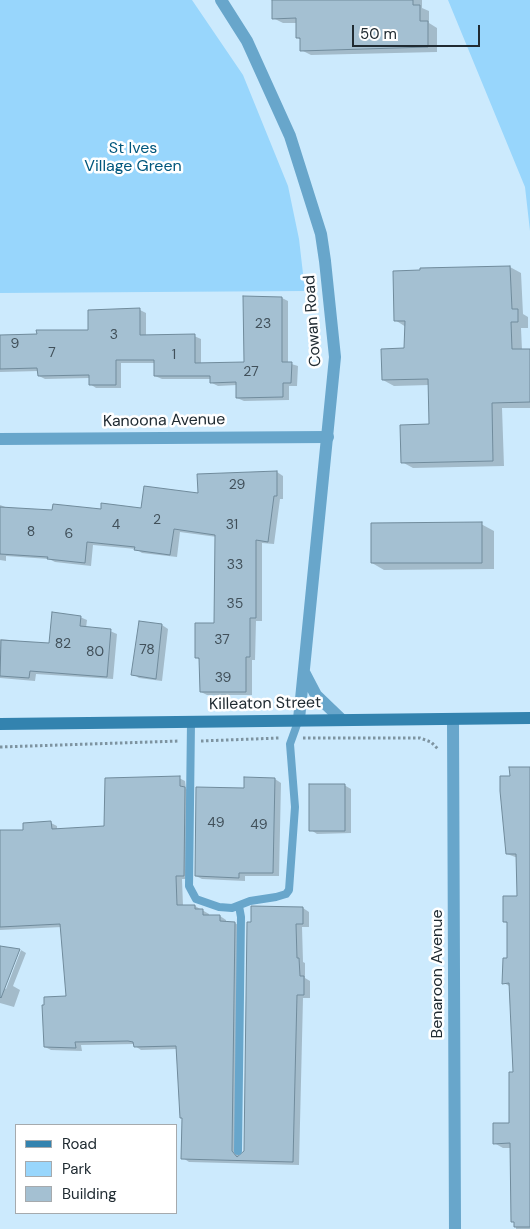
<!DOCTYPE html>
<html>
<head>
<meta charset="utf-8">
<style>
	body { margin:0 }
	#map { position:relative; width:530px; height:1229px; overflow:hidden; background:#cceafd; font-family:"DM Sans",sans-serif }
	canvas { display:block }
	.legend { position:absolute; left:15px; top:1124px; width:162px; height:90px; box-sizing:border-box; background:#fff; border:1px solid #a6aaad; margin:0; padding:6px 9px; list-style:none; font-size:15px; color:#202b32 }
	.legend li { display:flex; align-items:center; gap:10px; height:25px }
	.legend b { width:25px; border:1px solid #a6aaad }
	.scale { position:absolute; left:352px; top:25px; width:128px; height:22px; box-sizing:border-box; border:2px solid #202b32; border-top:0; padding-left:6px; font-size:15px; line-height:18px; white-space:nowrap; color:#202b32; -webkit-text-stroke:4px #fff; paint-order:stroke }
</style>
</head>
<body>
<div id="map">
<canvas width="530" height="1229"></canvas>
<ul class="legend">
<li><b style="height:6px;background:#3383af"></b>Road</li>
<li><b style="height:14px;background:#98d6fc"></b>Park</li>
<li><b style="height:14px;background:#a4c0d2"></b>Building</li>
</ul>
<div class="scale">50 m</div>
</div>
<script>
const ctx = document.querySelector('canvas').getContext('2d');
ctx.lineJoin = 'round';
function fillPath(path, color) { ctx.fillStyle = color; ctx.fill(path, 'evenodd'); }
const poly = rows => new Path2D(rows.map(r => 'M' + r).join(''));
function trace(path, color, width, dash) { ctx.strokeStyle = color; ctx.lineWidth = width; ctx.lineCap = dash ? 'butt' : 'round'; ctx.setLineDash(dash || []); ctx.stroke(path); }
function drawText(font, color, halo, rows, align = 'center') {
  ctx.font = font + ' "DM Sans",sans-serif'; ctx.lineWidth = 5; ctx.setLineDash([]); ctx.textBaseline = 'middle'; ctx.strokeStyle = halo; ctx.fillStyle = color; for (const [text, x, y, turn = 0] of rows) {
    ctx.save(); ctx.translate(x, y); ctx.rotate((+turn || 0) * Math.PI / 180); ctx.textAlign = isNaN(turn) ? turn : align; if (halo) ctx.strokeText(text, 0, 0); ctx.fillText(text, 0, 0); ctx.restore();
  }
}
const green = poly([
	[0,0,192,0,243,75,288,186,299,239,305,291,0,293],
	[448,0,530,0,530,231,525,187]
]);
const shadow = poly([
	[273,0,422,0,422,8,429,11,429,23,437,28,437,52,311,55,301,50,301,40,298,38,298,23,283,23,273,18],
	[510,267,521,273,523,314,528,317,528,328,521,328,522,350,530,350,530,408,502,408,504,466,413,468,402,462,430,425,429,385,394,386,383,380,405,349,406,327,395,320],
	[282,298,288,301,288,363,298,366,297,386,289,386,289,400,244,401,237,398,237,385,218,386,212,383,211,379,162,379,155,376,155,363,121,363,121,388,96,388,90,384,90,378,45,379,39,376,39,371,0,372,0,336,89,331,140,310,146,313,146,336,194,336,201,339,201,364,245,363],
	[277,472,283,476,283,499,280,499,274,544,262,543,262,621,256,621,255,660,252,660,252,695,207,695,201,692,200,660,196,657,216,625,217,537,180,532,177,557,142,553,136,549,93,545,91,566,55,562,49,559,6,556,6,561,0,560,0,505,8,508,53,511,142,509],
	[481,524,494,531,494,569,384,570,372,563],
	[80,617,87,620,86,628,110,631,117,634,113,679,36,674,35,681,0,678,0,639,50,644],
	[162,625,168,629,162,681,139,678,133,674],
	[530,768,530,1229,516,1229,511,1148,503,1148,494,1143,510,1124,514,1073,511,987,504,983,508,959,508,923,504,922,518,897,518,858,507,854,511,777],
	[179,778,185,781,186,789,191,791,189,879,182,879,183,906,195,906,209,914,209,916,220,916,226,920,226,923,235,923,241,927,238,1157,245,1152,253,908,303,908,309,912,309,927,302,927,303,962,305,963,305,978,310,981,310,998,303,998,299,1165,189,1162,183,1158,183,1119,181,1118,178,1049,141,1050,135,1046,135,1044,81,1045,82,1051,51,1050,45,1047,67,997,62,927,0,930,0,831,25,832,51,823,57,826,57,830,105,828],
	[275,779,281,783,279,876,245,876,245,881,202,879,196,876,245,789],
	[344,785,351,789,351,833,317,834,311,830],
	[0,947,20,950,18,950,4,988,6,989,21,950,26,953,13,986,20,990,14,1007,0,1003]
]);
const building = poly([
	[272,0,413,0,413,5,420,5,420,21,428,21,428,47,300,51,300,38,296,38,296,18,272,19,272,0],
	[510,266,512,309,518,309,518,322,511,322,512,349,530,349,530,402,492,403,493,461,401,463,400,425,429,424,428,379,382,380,381,349,404,348,405,321,394,321,393,271,420,270,420,268,510,266],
	[243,296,282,297,282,362,292,362,291,383,283,383,283,397,236,398,236,382,210,383,210,376,154,376,154,360,116,360,116,385,89,385,89,375,38,376,37,368,0,369,0,335,37,334,36,330,88,330,88,310,140,308,140,335,195,334,195,363,244,362,243,296],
	[277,471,277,496,274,496,268,542,256,540,256,618,250,618,250,657,246,657,246,692,200,692,199,658,195,658,195,623,214,623,215,535,174,529,170,555,134,550,135,547,87,542,85,563,47,559,48,557,0,554,0,507,52,510,53,504,101,509,101,503,141,508,144,486,198,493,197,474,277,471],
	[482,522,482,563,371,563,371,523,482,522],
	[52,612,81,616,80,626,111,629,107,677,30,671,29,678,0,676,1,640,49,643,52,612],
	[139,621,162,624,156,679,131,675,139,621],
	[509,767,530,767,530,1227,514,1227,514,1222,511,1222,510,1143,493,1144,493,1123,509,1123,509,1072,513,1072,509,983,502,984,503,958,507,958,507,922,503,922,503,896,517,896,516,854,506,854,500,791,500,776,510,776,509,767],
	[180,776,180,786,185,787,184,876,176,876,177,905,195,905,195,909,203,909,203,915,220,915,220,921,235,922,232,1151,237,1157,244,1151,247,922,251,922,251,906,303,907,303,924,296,924,297,958,299,958,300,976,304,976,304,995,297,995,293,1162,181,1159,182,1118,180,1118,176,1046,134,1047,133,1042,128,1041,75,1042,76,1048,44,1047,42,1005,44,1005,44,997,66,996,60,924,0,927,0,830,23,830,23,823,51,821,52,829,104,826,105,778,180,776],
	[244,777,275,778,273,873,239,873,239,878,195,876,196,787,244,788,244,777],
	[309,784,345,784,345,831,309,831,309,784],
	[0,946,20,949,1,998,0,997,0,946]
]);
const path = poly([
	[303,738,420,738,431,742,438,749],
	[201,741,279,738],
	[0,747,179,741]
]);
const service = poly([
	[191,722,189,886,196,899,219,907,232,908,250,901,276,897,286,894,289,890,295,807,290,744,299,719],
	[238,1151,241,917,239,906]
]);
const minor = poly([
	[0,439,328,437],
	[453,719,455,1229]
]);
const tertiary = poly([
	[221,0,247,41,290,136,321,234,325,261,335,357,299,719],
	[304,672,316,695,341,719]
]);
const secondary = poly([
	[0,724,530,718]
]);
const numberNames = [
	["23",263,324],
	["3",114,335],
	["9",15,344],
	["7",52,353],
	["1",174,355],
	["27",251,372],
	["29",237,485],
	["2",157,520],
	["4",116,525],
	["31",232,525],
	["8",31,532],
	["6",69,534],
	["33",235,565],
	["35",235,604],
	["37",222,640],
	["82",63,644],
	["78",147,650],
	["80",95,652],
	["39",223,678],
	["49",216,823],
	["49",259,825]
];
const parkNames = [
	["St Ives",133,149],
	["Village Green",133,167]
];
const streetNames = [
	["Cowan Road",313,321,-94],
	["Kanoona Avenue",164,421,-1],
	["Killeaton Street",265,704,-1],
	["Benaroon Avenue",438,974,-90]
];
fillPath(green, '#98d6fc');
fillPath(shadow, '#0003');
fillPath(building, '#a4c0d2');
trace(building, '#708b9c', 1);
trace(path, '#7d93a0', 3, [2.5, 2.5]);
trace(service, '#68a6cb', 8);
trace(minor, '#68a6cb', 12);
trace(tertiary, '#68a6cb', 12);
trace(secondary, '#3383af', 12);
drawText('14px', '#41505a', null, numberNames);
drawText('16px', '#00577d', '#fff', parkNames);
drawText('16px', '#202b32', '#fff', streetNames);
</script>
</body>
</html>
